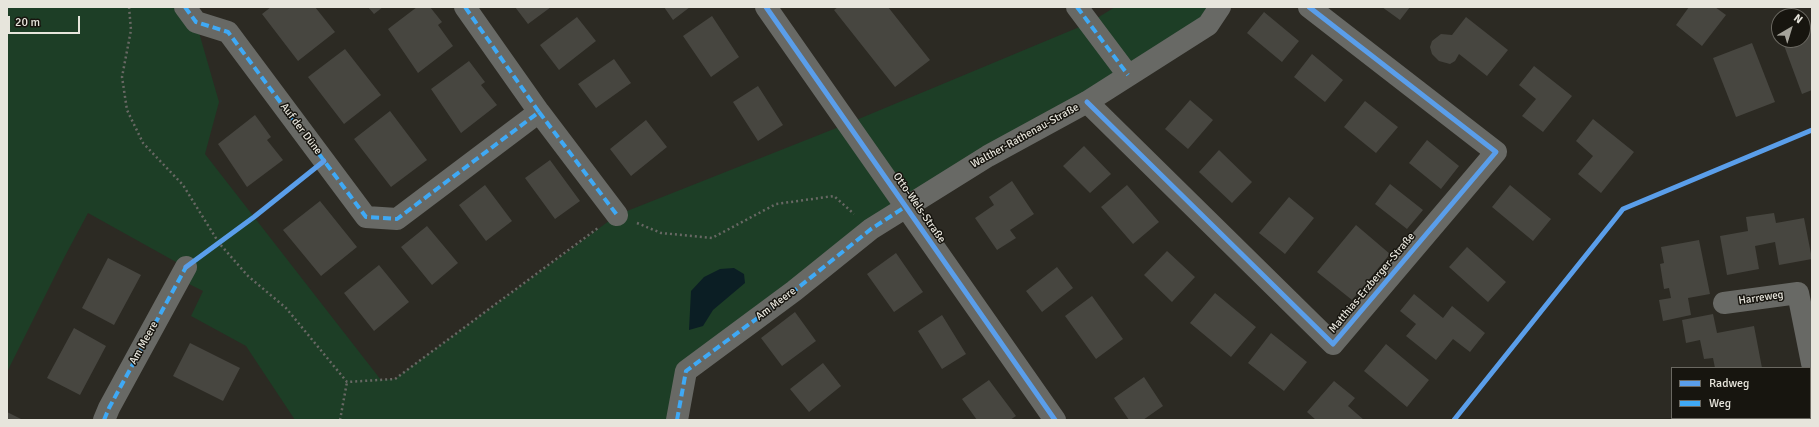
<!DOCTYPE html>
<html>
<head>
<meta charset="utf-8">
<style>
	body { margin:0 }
	#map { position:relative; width:1819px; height:427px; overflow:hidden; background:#2c2a23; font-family:Signika,sans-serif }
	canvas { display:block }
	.frame { position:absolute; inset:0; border:8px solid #e7e5dc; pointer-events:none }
	.legend { position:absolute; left:1671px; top:367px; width:140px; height:52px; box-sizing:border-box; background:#17150f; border:1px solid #6a6861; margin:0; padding:5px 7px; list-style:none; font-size:12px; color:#e7e5dc }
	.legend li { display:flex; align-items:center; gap:8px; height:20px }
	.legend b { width:20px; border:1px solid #6a6861 }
	.north { position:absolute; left:1771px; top:8px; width:40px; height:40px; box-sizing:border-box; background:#17150f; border:1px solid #6a6861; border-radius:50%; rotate:38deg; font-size:11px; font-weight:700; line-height:16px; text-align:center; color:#e7e5dc }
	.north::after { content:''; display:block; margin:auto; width:14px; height:18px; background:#a6a49b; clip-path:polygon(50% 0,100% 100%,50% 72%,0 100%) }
	.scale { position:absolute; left:8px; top:16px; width:72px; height:18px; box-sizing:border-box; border:2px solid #e7e5dc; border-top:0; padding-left:5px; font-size:12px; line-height:14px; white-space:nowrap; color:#e7e5dc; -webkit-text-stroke:3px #17150f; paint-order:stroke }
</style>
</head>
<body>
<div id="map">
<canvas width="1819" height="427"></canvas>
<div class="frame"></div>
<ul class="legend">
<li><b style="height:5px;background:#5a9eea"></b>Radweg</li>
<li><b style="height:5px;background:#3fa9f5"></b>Weg</li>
</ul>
<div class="north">N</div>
<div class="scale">20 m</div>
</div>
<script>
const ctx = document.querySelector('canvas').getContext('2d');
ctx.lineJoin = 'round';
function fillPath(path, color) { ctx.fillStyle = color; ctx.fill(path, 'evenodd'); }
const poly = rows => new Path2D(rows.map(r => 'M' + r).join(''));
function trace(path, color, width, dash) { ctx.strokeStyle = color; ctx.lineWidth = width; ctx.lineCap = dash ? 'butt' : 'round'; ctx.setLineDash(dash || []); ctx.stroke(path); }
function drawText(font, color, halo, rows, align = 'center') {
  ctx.font = font + ' Signika,sans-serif'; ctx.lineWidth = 3; ctx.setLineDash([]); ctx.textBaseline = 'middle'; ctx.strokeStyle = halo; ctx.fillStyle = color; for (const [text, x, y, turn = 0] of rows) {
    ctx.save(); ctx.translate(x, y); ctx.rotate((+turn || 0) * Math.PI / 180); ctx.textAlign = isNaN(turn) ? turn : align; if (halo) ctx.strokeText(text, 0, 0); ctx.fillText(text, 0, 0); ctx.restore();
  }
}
const green = poly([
	[7,7,185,7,196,22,219,102,205,154,381,380,395,379,617,215,849,123,1089,23,1115,7,1220,7,988,156,686,371,677,420,295,420,246,346,191,316,203,291,179,279,185,267,88,213,65,256,7,372]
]);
const water = poly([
	[734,268,744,274,745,283,713,310,703,326,689,330,691,291,704,277,720,269]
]);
const building = poly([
	[271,7,315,7,335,32,298,61,262,14],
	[368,7,383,7,374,14],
	[417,7,430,7,442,22,438,25,453,46,418,73,388,29],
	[515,7,551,7,528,24],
	[664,7,690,7,673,20],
	[838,7,888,7,930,60,895,87,834,10],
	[1382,7,1410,7,1400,20],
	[1689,7,1715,7,1726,15,1702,46,1676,25],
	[1264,12,1299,41,1282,62,1247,33],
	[712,16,739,57,711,77,683,36],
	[577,17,596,41,559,70,540,45],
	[1466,17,1508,50,1487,76,1459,54,1455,61,1450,64,1439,61,1432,54,1430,47,1432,41,1441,34,1452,35],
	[1812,24,1812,90,1802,94,1782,40,1803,40,1803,27],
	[1752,43,1775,102,1736,117,1713,58],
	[345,49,381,95,344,124,308,77],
	[1312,54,1343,80,1325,102,1294,77],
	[614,59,631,83,596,108,578,84],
	[469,61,485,82,481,85,497,105,461,133,431,89],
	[1534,66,1572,96,1543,132,1522,116,1536,99,1519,85],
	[758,86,783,125,758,141,733,102],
	[1190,100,1213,120,1188,149,1165,129],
	[1365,101,1398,127,1376,153,1344,127],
	[390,111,427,160,391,187,354,139],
	[255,115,271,137,267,140,283,160,247,187,218,144],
	[1593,119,1634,152,1601,193,1578,174,1593,156,1576,141],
	[646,120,667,147,631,176,610,149],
	[1427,140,1459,166,1441,189,1409,163],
	[1084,146,1111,174,1090,193,1063,166],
	[1219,150,1252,182,1232,203,1199,172],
	[550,160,580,201,555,219,525,178],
	[1012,181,1034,214,1010,230,1016,238,997,250,975,218,994,205,989,197],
	[1390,184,1423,210,1407,229,1375,204],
	[485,185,512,221,486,241,459,205],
	[1127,185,1159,222,1133,244,1101,207],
	[1510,185,1551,219,1533,241,1492,207],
	[1289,197,1314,218,1285,254,1259,233],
	[320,201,357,247,321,276,283,230],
	[1774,213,1776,223,1804,218,1812,259,1779,265,1775,242,1755,246,1759,269,1727,275,1720,236,1748,231,1746,217],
	[1356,225,1390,254,1352,300,1317,272],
	[427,226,458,263,432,285,401,247],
	[1699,240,1710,294,1688,298,1691,315,1663,321,1659,300,1671,298,1669,288,1664,289,1660,264,1664,263,1661,247],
	[1467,247,1506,282,1488,302,1449,267],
	[1167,251,1195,277,1172,302,1144,275],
	[896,253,923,292,894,312,867,274],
	[108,258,141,275,114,325,82,308],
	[379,265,409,302,374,331,344,293],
	[1057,267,1073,288,1042,312,1026,291],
	[1215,293,1256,327,1231,357,1190,323],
	[1414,294,1443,318,1452,306,1485,333,1470,352,1453,339,1436,360,1406,336,1416,324,1400,311],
	[1092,296,1123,339,1096,359,1065,316],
	[795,312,816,341,782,366,761,338],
	[1713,314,1717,333,1754,326,1762,368,1715,368,1713,358,1704,359,1700,340,1686,343,1682,320],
	[942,315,966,354,942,369,918,331],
	[74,328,106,346,80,395,47,378],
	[1271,333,1307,362,1284,391,1248,363],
	[190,343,240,368,223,401,173,376],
	[1386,344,1429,380,1407,407,1364,371],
	[823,363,841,386,809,412,790,389],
	[1144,377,1163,406,1143,420,1129,420,1114,398],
	[989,380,1016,416,1010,420,977,420,962,399],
	[1334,381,1355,398,1348,406,1364,420,1316,420,1307,412],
	[7,412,23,420,7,420],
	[1701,418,1735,418,1736,419,1701,420]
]);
const path = poly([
	[129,7,131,30,122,77,127,110,143,143,183,185,219,243,248,276,286,308,347,382,395,379,598,228],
	[637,223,661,233,712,238,776,204,834,196,854,214],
	[340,420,347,382]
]);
const minor = poly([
	[185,7,196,22,228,32,366,217,397,219,539,112,465,7],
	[766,7,1055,420],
	[1077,7,1128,75],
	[1087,102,1333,344,1496,152,1309,7],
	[539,112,617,215],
	[1724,303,1798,293,1812,363],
	[104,420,109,408,186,267],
	[677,420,686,371,794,291,871,229,988,156,1087,102,1208,25,1220,7]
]);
const quiet = poly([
	[185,7,196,22,228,32,366,217,397,219,539,112,465,7],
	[1077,7,1128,75],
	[539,112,617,215],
	[104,420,109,408,186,267],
	[677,420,686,371,794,291,871,229,905,207]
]);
const cycleway = poly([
	[766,7,1055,420],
	[1087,102,1333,344,1496,152,1309,7],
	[186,267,254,217,324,161],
	[1454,420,1623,209,1812,130]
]);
const streetNames = [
	["Auf der Düne",301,129,53],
	["Walther-Rathenau-Straße",1025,136,-29],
	["Otto-Wels-Straße",919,208,55],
	["Matthias-Erzberger-Straße",1372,283,-50],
	["Harreweg",1761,298,-8],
	["Am Meere",776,304,-37],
	["Am Meere",144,343,-61]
];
fillPath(green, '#1d3e26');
fillPath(water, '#0b1e24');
fillPath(building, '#474640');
trace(path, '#686864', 2.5, [2, 3]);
trace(minor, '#686965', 22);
trace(quiet, '#3fa9f5', 4, [8, 4]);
trace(cycleway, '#5a9eea', 5);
drawText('11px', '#e7e5dc', '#17150f', streetNames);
</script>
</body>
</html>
